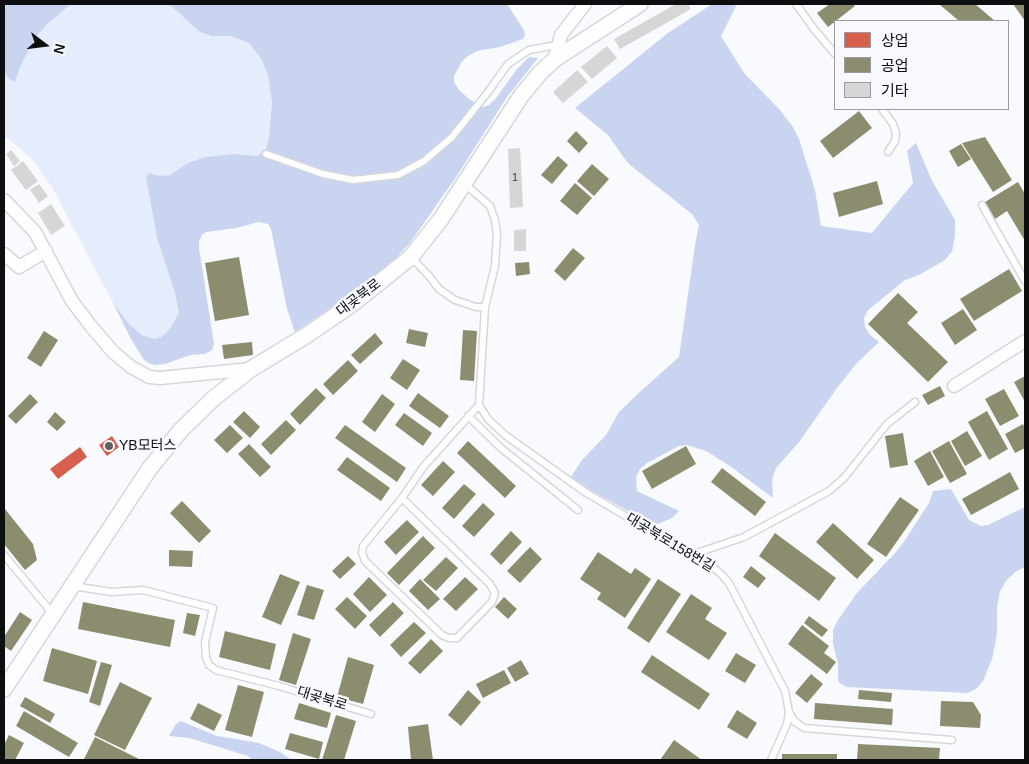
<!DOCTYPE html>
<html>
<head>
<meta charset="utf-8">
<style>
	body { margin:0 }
	#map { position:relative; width:1029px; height:764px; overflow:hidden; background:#f9fafd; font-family:Arial,"Noto Sans KR",sans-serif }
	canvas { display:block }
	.frame { position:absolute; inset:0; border:5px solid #0d0e0f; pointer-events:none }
	.legend { position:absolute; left:834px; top:20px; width:175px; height:90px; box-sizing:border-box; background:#f7f9ff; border:1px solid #999b9f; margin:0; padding:6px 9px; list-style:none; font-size:15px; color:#0d0e0f }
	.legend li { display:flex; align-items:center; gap:10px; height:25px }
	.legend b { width:25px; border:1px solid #999b9f }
	.north { position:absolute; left:20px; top:20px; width:50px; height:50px; -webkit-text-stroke:4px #f7f9ff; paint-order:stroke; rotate:105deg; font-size:14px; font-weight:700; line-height:20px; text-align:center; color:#0d0e0f }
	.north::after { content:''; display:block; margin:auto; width:18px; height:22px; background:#0d0e0f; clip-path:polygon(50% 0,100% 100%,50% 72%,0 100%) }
</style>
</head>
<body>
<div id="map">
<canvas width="1029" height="764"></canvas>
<div class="frame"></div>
<ul class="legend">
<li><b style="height:14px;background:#d6604d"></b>상업</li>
<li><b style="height:14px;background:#8c8c6e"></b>공업</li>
<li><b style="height:14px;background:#d6d6d6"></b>기타</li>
</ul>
<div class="north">N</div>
</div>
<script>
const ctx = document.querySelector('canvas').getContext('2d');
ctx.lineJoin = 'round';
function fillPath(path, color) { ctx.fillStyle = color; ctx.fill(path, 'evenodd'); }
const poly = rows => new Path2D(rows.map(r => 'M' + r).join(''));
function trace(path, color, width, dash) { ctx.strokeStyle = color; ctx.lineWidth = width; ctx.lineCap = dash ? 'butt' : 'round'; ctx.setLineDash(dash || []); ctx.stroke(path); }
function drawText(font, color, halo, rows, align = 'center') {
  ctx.font = font + ' Arial,"Noto Sans KR",sans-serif'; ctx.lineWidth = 5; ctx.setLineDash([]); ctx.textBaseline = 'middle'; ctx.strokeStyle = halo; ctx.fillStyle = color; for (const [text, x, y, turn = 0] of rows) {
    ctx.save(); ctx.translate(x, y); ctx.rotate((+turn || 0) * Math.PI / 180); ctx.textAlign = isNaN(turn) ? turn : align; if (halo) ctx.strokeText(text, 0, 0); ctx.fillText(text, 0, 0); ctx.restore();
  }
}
const green = poly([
	[71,4,169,4,181,15,205,34,231,36,249,43,262,60,268,75,272,102,270,127,269,137,263,152,258,156,235,154,205,157,188,163,170,175,161,176,154,173,146,177,157,238,175,293,179,313,169,330,161,338,155,339,142,335,129,324,113,303,52,187,31,158,4,135,4,71,8,78,15,82,20,67,36,37,47,24]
]);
const forest = poly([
	[4,4,71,4,47,24,36,37,20,67,15,82,8,78,4,71],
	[169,4,507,4,524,30,525,35,523,39,500,47,477,51,468,56,462,61,454,76,454,82,459,90,469,99,483,107,489,105,496,98,517,69,529,57,538,58,507,97,458,174,410,243,395,259,354,292,295,332,287,309,271,229,268,224,258,222,236,228,206,232,202,235,199,241,199,248,214,344,212,350,205,354,190,355,165,364,157,365,150,364,144,360,131,339,113,303,129,324,142,335,155,339,161,337,169,330,179,313,175,293,157,238,146,177,149,173,161,176,170,175,188,163,205,157,234,154,258,156,266,148,269,137,272,102,268,75,262,60,249,43,231,36,212,36,200,32],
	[712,4,737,4,721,36,744,73,779,109,793,127,799,139,815,190,821,226,872,233,913,183,907,151,916,143,932,181,955,220,955,236,952,251,945,260,919,275,905,280,868,310,864,318,865,327,870,335,879,342,856,364,837,388,799,442,776,468,772,479,773,498,730,466,706,451,687,445,679,446,647,463,640,469,636,477,637,491,679,511,672,518,658,524,644,520,592,491,571,477,582,460,606,435,619,412,642,390,679,357,695,245,699,225,692,214,630,165,624,158,608,135,575,108,668,33],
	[951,489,969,520,981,526,988,525,1025,507,1025,567,1015,572,1006,581,1000,591,997,607,997,632,995,645,992,659,983,681,976,689,967,693,847,687,841,684,838,681,838,663,833,644,833,630,838,620,857,593,896,552,905,540,929,503,933,491],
	[181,721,217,736,259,743,280,752,292,760,252,760,248,756,189,738,169,736,176,724]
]);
const shops = poly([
	[112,436,119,447,107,456,99,445],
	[80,447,87,457,58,479,50,469]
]);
const industry = poly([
	[830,4,853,4,855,6,828,27,817,13],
	[939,4,975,4,995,21,959,21],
	[1013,4,1025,4,1025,21],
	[859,111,872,128,833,158,820,141],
	[576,131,588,143,579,153,567,141],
	[985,137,1012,180,993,192,962,143],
	[961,144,971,159,958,167,949,151],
	[558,156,568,165,552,184,541,175],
	[592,164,609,179,594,196,577,181],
	[877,181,883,204,839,217,833,193],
	[1018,182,1025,194,1025,241,1007,211,995,219,985,202],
	[575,183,592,198,577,215,560,201],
	[573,248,585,258,565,281,554,271],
	[239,257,249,315,215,321,205,263],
	[529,262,530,274,516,276,515,263],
	[1009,269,1022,291,974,321,960,299],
	[898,293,918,312,907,323,948,362,928,382,868,324],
	[963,309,977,330,955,345,941,323],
	[409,329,428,333,425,347,406,343],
	[463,330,477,331,474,381,460,380],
	[44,331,58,340,41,367,27,358],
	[375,333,383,343,360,364,351,355],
	[252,342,253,355,224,359,222,345],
	[403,359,420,370,407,390,390,378],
	[348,360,358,371,333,395,323,384],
	[1025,376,1025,402,1014,382],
	[940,386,945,396,928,405,922,395],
	[316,388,326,398,300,425,290,414],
	[1004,389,1019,416,1000,426,985,399],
	[418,393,449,416,440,428,409,406],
	[30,394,38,402,16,424,8,416],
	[382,394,395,404,375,432,362,422],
	[244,411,260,427,250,438,233,422],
	[987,411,1008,449,989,460,968,422],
	[55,412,66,422,57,431,47,422],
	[404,413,432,433,423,446,395,425],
	[286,420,296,430,271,455,261,444],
	[1023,424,1025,429,1025,448,1015,453,1005,434],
	[230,425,243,438,227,453,214,440],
	[345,425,406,468,397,482,335,438],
	[967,431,982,456,965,466,951,441],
	[903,433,908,465,890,468,885,436],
	[468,441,516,486,505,498,457,453],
	[949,441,967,474,950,483,932,451],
	[249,444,271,467,260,477,238,454],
	[686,446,696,464,652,489,642,471],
	[930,451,944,477,928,486,914,461],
	[347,457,390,488,381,501,337,470],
	[443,461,455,472,433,496,421,485],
	[722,468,766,502,755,516,711,482],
	[1010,472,1019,489,971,515,962,499],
	[464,484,476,494,454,519,442,508],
	[900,497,919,510,886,557,867,544],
	[182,501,211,531,199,543,170,513],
	[483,503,495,514,474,537,462,526],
	[5,509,33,544,37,560,25,570,4,544],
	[407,520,419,532,396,555,384,542],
	[833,523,874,560,857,579,816,542],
	[511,531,522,542,501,565,490,554],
	[775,533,836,578,819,601,759,556],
	[423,536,435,548,399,585,387,573],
	[530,547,542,559,520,583,507,571],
	[169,550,193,551,192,567,169,566],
	[598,552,631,574,635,568,651,579,625,618,597,599,601,593,580,579],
	[348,556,356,564,340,579,332,571],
	[446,557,458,568,436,591,423,580],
	[751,566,766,578,758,588,743,577],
	[280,574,300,582,281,625,262,617],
	[369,577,387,595,370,612,353,594],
	[465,577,478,589,456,611,443,599],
	[420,579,440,599,428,610,409,591],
	[658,579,681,594,649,643,627,628],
	[307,585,324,590,314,620,297,615],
	[691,594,712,608,705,619,727,633,709,660,666,632],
	[347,597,367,616,355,629,335,609],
	[504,597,517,609,508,619,495,607],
	[83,602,175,620,170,647,78,629],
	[393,602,404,613,380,637,369,625],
	[20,612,32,620,11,651,4,646,4,637],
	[187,613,200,615,195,636,183,633],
	[809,616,828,630,822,637,804,623],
	[414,622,426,633,401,657,390,645],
	[802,625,829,646,824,653,836,662,827,674,788,644],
	[225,631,276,644,270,670,219,657],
	[293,633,311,639,296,685,279,680],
	[431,639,443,651,420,674,408,663],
	[52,648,97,661,88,694,43,681],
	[736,653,756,665,745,683,725,671],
	[652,655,710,694,699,710,641,672],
	[348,657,374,665,363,704,337,697],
	[521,660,529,674,515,682,507,668],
	[101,662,112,665,100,706,89,702],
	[504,670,511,683,483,698,476,684],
	[811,674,823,684,807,703,795,693],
	[120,682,152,698,125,750,94,735],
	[238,685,264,692,252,737,225,730],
	[468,690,481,702,461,726,448,715],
	[859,690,892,693,891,702,858,699],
	[25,697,55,714,50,723,20,706],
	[941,701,973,702,981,715,980,728,940,726],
	[198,703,222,715,214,731,190,719],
	[299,703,331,713,327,728,294,719],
	[815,703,893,709,892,725,814,719],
	[737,710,757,723,747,739,727,727],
	[24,711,78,743,69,757,16,726],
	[336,715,356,721,344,760,322,760],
	[428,724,433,760,411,760,408,727],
	[290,733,323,742,319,759,285,749],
	[9,735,24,743,15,760,4,760,4,745],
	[95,737,141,760,87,760,84,759],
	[674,740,702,760,660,760],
	[858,744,940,748,939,760,857,760],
	[782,754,837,754,837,760,782,760]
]);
const building = poly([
	[676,4,688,4,691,9,620,49,614,39],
	[607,46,617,58,592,79,581,67],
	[577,70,588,82,563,103,553,92],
	[520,148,523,207,510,208,508,149],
	[11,150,20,161,14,166,6,154],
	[23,161,38,181,26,190,11,170],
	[39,184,48,196,39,203,30,190],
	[51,204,65,226,51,235,38,213],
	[526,229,526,251,514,251,514,230]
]);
const service = poly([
	[796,4,814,29,835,54],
	[882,109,893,124,896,133,895,141,888,152],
	[266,154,323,174,353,180,398,175,424,161,452,137,488,92,508,64,529,50,557,45],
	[465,184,490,206,495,220,497,234,495,266,485,307,479,405,488,419,505,435,585,492,715,569,722,575,729,583,785,691,789,712,787,724,771,760],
	[982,205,1025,281],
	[412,258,429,276,439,289,455,300,476,307,485,307],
	[468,416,501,448,578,510],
	[402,498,490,584,495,593,492,602,457,638,449,638,442,635,365,561,362,553,363,546,402,498,424,466,479,405],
	[4,555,52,613],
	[691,555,744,537,829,491,844,478,887,424,915,402],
	[73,586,111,592,143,590,213,608,205,642,206,657,209,665,216,670,279,686,371,714],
	[789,712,794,721,804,728,952,740]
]);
const minor = poly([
	[555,59,561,35,585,4],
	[4,200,35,232,72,301,90,325,113,352,131,367,149,377,160,378,251,369],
	[4,254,19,267,46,251],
	[954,386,1025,341]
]);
const tertiary = poly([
	[4,689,150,468,181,430,214,398,251,369,307,335,355,302,411,257,441,219,521,96,540,73,555,59,640,4]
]);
const markers = [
	[109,446,5,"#606162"]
];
const numberNames = [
	["1",515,178]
];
const streetNames = [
	["대곶북로",359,298,-37],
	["대곶북로158번길",670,543,31],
	["대곶북로",322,699,17]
];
const poiNames = [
	["YB모터스",119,446]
];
fillPath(green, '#e5ecfb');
fillPath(forest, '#c8d4f0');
fillPath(shops, '#d6604d');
fillPath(industry, '#8c8c6e');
fillPath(building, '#d6d6d6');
trace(service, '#d6d7da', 9);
trace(minor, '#d6d7da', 15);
trace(tertiary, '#d6d7da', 18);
trace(service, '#fefeff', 6);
trace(minor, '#fefeff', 12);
trace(tertiary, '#fefeff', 15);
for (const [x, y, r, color] of markers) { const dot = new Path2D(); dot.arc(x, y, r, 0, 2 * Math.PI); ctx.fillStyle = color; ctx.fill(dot); trace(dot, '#f7f9ff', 2); }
drawText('11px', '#3f4041', null, numberNames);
drawText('14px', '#0d0e0f', '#f7f9ff', streetNames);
drawText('14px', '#0d0e0f', '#f7f9ff', poiNames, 'left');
</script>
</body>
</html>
